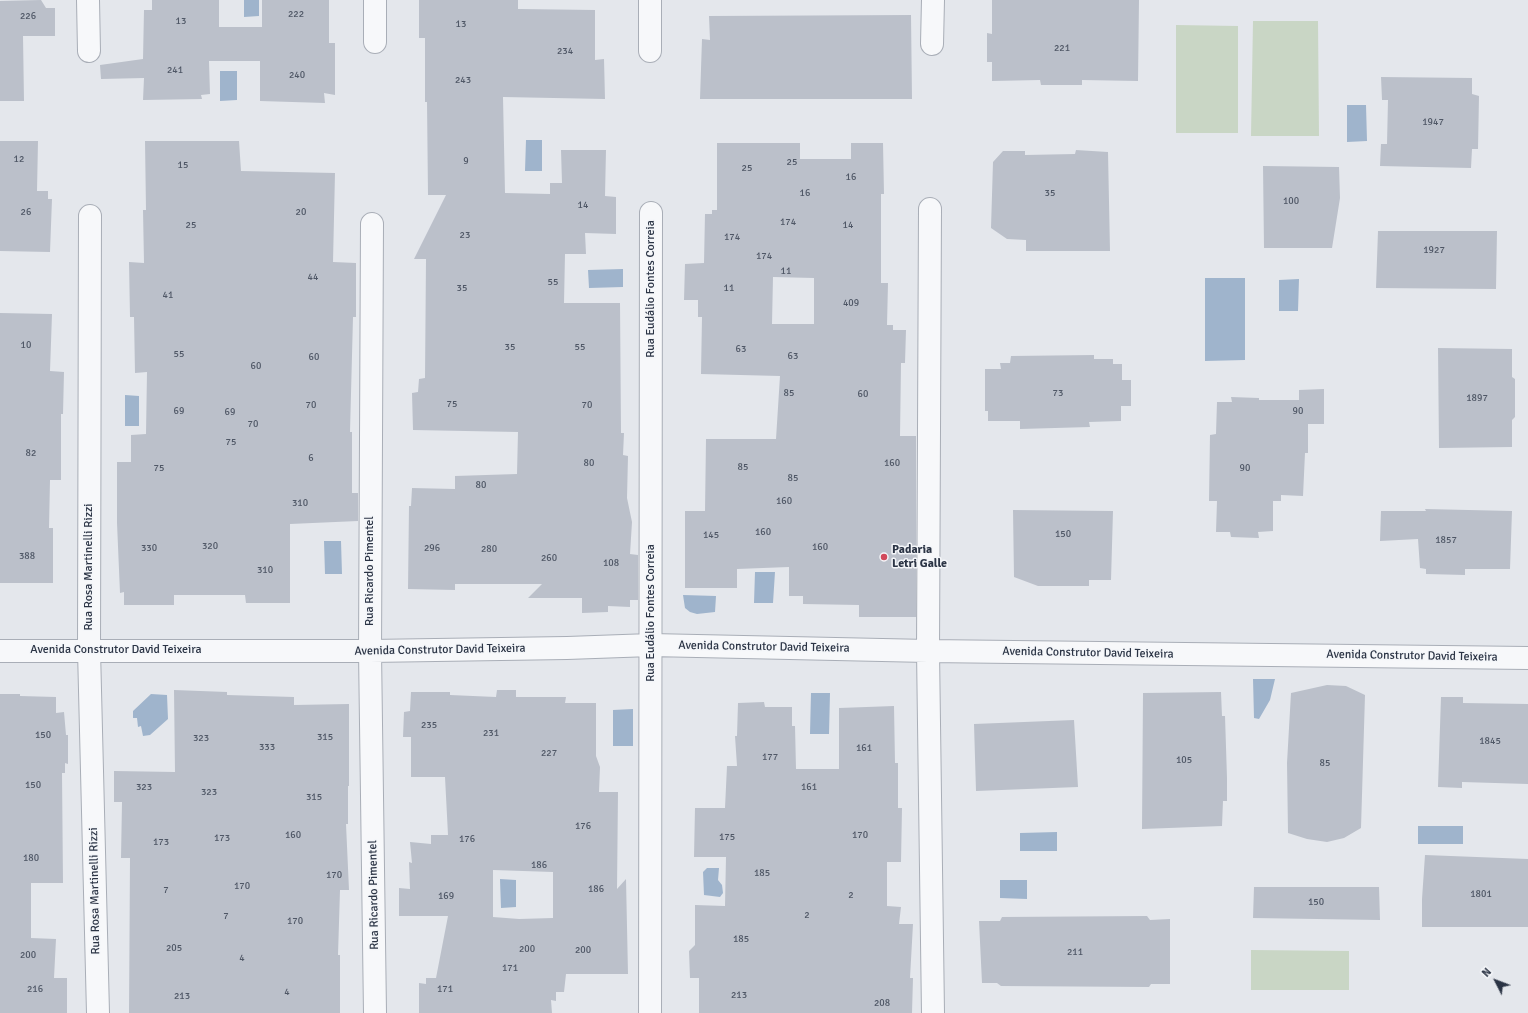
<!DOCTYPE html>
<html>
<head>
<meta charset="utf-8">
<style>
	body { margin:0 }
	#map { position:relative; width:1528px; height:1013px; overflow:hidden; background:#e4e7ec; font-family:Signika,sans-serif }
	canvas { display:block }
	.north { position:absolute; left:1476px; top:961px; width:40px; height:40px; -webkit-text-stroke:3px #f4f6f9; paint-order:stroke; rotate:312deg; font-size:11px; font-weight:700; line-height:16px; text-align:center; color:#2b3445 }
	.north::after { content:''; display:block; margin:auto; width:14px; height:18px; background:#2b3445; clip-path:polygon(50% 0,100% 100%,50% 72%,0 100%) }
</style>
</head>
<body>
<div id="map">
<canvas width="1528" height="1013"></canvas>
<div class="north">N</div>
</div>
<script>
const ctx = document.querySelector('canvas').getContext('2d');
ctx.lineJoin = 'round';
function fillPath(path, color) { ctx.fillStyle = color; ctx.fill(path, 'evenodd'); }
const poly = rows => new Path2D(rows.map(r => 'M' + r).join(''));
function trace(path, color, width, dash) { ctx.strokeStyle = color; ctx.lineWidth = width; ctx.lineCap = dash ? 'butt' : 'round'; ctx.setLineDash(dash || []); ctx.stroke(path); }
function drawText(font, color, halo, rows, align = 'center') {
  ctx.font = font + ' Signika,sans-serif'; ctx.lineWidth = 3; ctx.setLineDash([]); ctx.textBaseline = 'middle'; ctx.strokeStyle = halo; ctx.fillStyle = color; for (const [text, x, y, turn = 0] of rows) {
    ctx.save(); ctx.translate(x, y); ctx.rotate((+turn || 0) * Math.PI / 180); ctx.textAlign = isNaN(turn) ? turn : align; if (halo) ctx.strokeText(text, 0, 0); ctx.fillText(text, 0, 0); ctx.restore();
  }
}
const green = poly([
	[1253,21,1318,21,1319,136,1251,136],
	[1176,25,1238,26,1238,133,1176,133],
	[1251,950,1349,951,1349,990,1251,990]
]);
const water = poly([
	[244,0,259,0,259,16,244,17],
	[220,71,237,71,237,100,220,101],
	[1347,105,1366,105,1367,141,1347,142],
	[526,140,542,140,542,171,525,171],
	[623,269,623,287,589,288,588,270],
	[1205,278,1245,278,1245,360,1205,361],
	[1299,279,1298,311,1279,311,1279,280],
	[125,395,139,396,139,426,125,426],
	[324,541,341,541,342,574,325,574],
	[755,572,775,572,773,603,754,603],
	[683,595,716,596,715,612,697,614,690,612,685,608],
	[1253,679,1275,679,1270,700,1259,719,1254,718],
	[811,693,830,693,829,734,810,734],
	[151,694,167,695,168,719,150,735,143,736,141,726,138,727,137,718,133,718,133,711],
	[633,709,633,746,613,746,613,710],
	[1418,826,1463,826,1463,844,1418,844],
	[1057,832,1057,851,1020,851,1020,833],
	[707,868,719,868,718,880,722,885,723,893,720,897,704,895,703,872],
	[500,879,516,880,516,907,501,908],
	[1000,880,1027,880,1027,899,1000,898]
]);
const building = poly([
	[41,0,46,8,55,8,55,36,23,36,24,101,0,101,0,1],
	[152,0,219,0,219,27,262,27,262,0,329,0,329,43,335,43,335,95,324,93,325,103,260,101,260,61,209,61,210,94,201,95,202,99,143,100,144,78,101,79,100,65,143,59,144,10,152,10],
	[419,0,518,0,518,9,595,10,595,60,604,59,605,99,503,97,505,193,550,194,550,183,562,183,561,150,606,150,605,196,616,197,616,234,585,233,586,254,565,254,564,303,620,303,621,433,624,433,623,455,628,456,627,498,632,522,630,554,638,555,638,600,630,600,630,607,608,606,608,612,582,613,582,598,528,598,542,584,455,584,455,590,408,589,409,506,411,506,412,488,455,489,455,476,517,474,518,432,413,430,412,393,418,392,419,379,425,378,426,259,414,259,446,195,428,195,427,102,425,102,425,38,419,38],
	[992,0,1139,0,1138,81,1082,80,1082,85,1041,85,1040,80,992,81,992,62,987,62,987,33,992,34],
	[911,15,912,99,700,99,702,39,710,40,709,16],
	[1381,77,1472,78,1472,94,1479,96,1478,149,1472,149,1471,168,1380,166,1381,144,1387,144,1388,100,1382,100],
	[0,141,38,141,37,191,48,191,48,199,52,199,50,252,0,251],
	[145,141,239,141,241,171,335,173,333,262,356,263,356,317,353,317,350,432,352,432,352,493,358,493,358,521,290,524,290,603,246,603,245,595,174,595,174,605,124,605,124,592,120,593,117,523,117,462,131,462,131,435,146,434,147,372,135,373,134,317,130,317,129,262,144,263,143,210,146,210],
	[717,143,800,143,800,159,851,159,851,143,883,143,884,194,881,194,881,283,888,283,887,325,893,325,893,330,906,330,905,363,901,363,900,436,916,436,916,617,859,617,859,605,803,604,803,596,789,596,789,567,737,569,737,588,685,588,685,511,705,511,706,439,776,439,780,376,701,374,702,317,698,317,698,300,684,300,685,264,704,263,705,214,712,214,712,210,717,210],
	[773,277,814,278,814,324,772,324],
	[1076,150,1108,152,1110,251,1026,251,1026,240,1007,239,991,228,993,162,1003,151,1025,151,1025,155,1075,154],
	[1263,166,1339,167,1340,198,1332,248,1264,248],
	[1378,231,1497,231,1496,289,1376,288],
	[0,313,52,314,50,371,64,372,63,414,61,414,61,480,50,480,49,528,53,528,53,583,0,583],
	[1438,348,1512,349,1512,377,1515,379,1515,417,1512,420,1512,447,1439,448],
	[1094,355,1094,359,1113,359,1113,364,1122,364,1122,380,1131,380,1131,406,1121,406,1121,421,1089,422,1090,427,1020,429,1020,421,988,421,988,411,985,411,985,369,1001,369,1000,363,1010,363,1011,356],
	[1324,389,1324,424,1308,424,1308,453,1305,453,1303,496,1281,495,1281,501,1273,501,1273,531,1258,532,1259,538,1231,537,1230,532,1216,532,1217,501,1209,501,1210,435,1216,434,1217,402,1232,402,1231,397,1259,398,1259,400,1299,400,1299,390],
	[1425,509,1512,511,1510,569,1465,569,1465,575,1426,574,1426,569,1420,568,1418,539,1380,541,1381,511,1426,511],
	[1013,510,1113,511,1111,580,1089,580,1089,586,1038,586,1014,577],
	[1327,685,1346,686,1365,695,1361,828,1344,838,1327,842,1307,839,1288,833,1287,763,1291,693],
	[174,690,227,692,227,695,294,697,294,705,349,704,349,786,348,786,348,824,346,824,349,890,340,890,338,955,340,955,340,1013,129,1013,130,858,121,858,122,802,114,802,114,771,175,772],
	[497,690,516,690,516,697,566,697,565,703,596,703,596,756,600,767,599,792,618,792,617,889,626,879,628,974,566,974,564,992,556,992,556,1001,551,1000,552,1013,419,1013,419,983,426,984,426,978,436,978,448,916,399,916,399,888,410,889,409,862,412,863,410,842,431,844,431,835,448,835,445,777,411,777,411,737,403,737,404,712,410,711,411,692,450,692,450,695,496,697],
	[493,870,553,872,553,918,519,919,493,917],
	[1221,692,1222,716,1225,716,1227,778,1227,801,1223,801,1222,826,1142,829,1143,693],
	[0,694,20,694,20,696,56,697,56,713,64,712,66,735,68,735,68,764,65,763,65,773,62,773,63,883,31,883,31,938,56,939,54,978,67,978,67,1013,0,1013],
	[1441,697,1463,697,1463,703,1528,704,1528,784,1462,782,1462,788,1438,787],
	[764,702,765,707,792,707,792,726,795,726,796,769,839,769,839,708,894,706,895,763,898,763,898,808,902,808,901,862,887,862,887,906,901,907,899,924,913,924,910,978,913,978,912,1013,699,1013,699,978,690,978,689,951,695,945,695,905,725,906,726,857,694,857,695,808,725,808,727,766,737,766,735,736,737,736,738,703],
	[1074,720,1078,787,976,791,974,724],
	[1425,855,1528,859,1528,927,1422,927,1422,899],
	[1254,887,1379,887,1380,920,1253,918],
	[1147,916,1150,920,1170,919,1170,984,1151,984,1149,987,1001,986,997,983,982,983,979,921,1000,921,1002,917]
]);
const street = poly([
	[88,0,89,51],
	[375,0,375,42],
	[650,0,650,51],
	[932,44,933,0],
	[930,209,928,651,933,1013],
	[90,216,89,650,98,1013],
	[372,224,370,651,375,1013],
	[0,651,370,651,567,648,651,645,928,651,1528,658],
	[650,1013,651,213]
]);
const markers = [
	[884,557,4,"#d1495b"]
];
const numberNames = [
	["222",296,14],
	["226",28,16],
	["13",181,21],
	["13",461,24],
	["221",1062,48],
	["234",565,51],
	["241",175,70],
	["240",297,75],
	["243",463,80],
	["1947",1433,122],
	["12",19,159],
	["9",466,161],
	["25",792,162],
	["15",183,165],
	["25",747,168],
	["16",851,177],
	["16",805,193],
	["35",1050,193],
	["100",1291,201],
	["14",583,205],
	["26",26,212],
	["20",301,212],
	["174",788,222],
	["25",191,225],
	["14",848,225],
	["23",465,235],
	["174",732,237],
	["1927",1434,250],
	["174",764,256],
	["11",786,271],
	["44",313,277],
	["55",553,282],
	["35",462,288],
	["11",729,288],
	["41",168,295],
	["409",851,303],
	["10",26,345],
	["35",510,347],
	["55",580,347],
	["63",741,349],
	["55",179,354],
	["63",793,356],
	["60",314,357],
	["60",256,366],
	["85",789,393],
	["73",1058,393],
	["60",863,394],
	["1897",1477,398],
	["75",452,404],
	["70",311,405],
	["70",587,405],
	["69",179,411],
	["90",1298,411],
	["69",230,412],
	["70",253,424],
	["75",231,442],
	["82",31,453],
	["6",311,458],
	["80",589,463],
	["160",892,463],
	["85",743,467],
	["75",159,468],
	["90",1245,468],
	["85",793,478],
	["80",481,485],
	["160",784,501],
	["310",300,503],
	["160",763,532],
	["150",1063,534],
	["145",711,535],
	["1857",1446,540],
	["320",210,546],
	["160",820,547],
	["330",149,548],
	["296",432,548],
	["280",489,549],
	["388",27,556],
	["260",549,558],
	["108",611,563],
	["310",265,570],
	["235",429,725],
	["231",491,733],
	["150",43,735],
	["315",325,737],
	["323",201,738],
	["1845",1490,741],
	["333",267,747],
	["161",864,748],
	["227",549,753],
	["177",770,757],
	["105",1184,760],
	["85",1325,763],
	["150",33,785],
	["323",144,787],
	["161",809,787],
	["323",209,792],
	["315",314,797],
	["176",583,826],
	["160",293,835],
	["170",860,835],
	["175",727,837],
	["173",222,838],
	["176",467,839],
	["173",161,842],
	["180",31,858],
	["186",539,865],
	["185",762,873],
	["170",334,875],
	["170",242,886],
	["186",596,889],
	["7",166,890],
	["1801",1481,894],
	["2",851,895],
	["169",446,896],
	["150",1316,902],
	["2",807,915],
	["7",226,916],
	["170",295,921],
	["185",741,939],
	["205",174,948],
	["200",527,949],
	["200",583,950],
	["211",1075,952],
	["200",28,955],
	["4",242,958],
	["171",510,968],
	["216",35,989],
	["171",445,989],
	["4",287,992],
	["213",739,995],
	["213",182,996],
	["208",882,1003]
];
const streetNames = [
	["Rua Eudálio Fontes Correia",651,289,-90],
	["Rua Rosa Martinelli Rizzi",89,567,-90],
	["Rua Ricardo Pimentel",370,571,-90],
	["Rua Eudálio Fontes Correia",651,613,-90],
	["Avenida Construtor David Teixeira",764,647,1],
	["Avenida Construtor David Teixeira",116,650],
	["Avenida Construtor David Teixeira",440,650,-1],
	["Avenida Construtor David Teixeira",1088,653,1],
	["Avenida Construtor David Teixeira",1412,656,1],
	["Rua Rosa Martinelli Rizzi",95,891,-91],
	["Rua Ricardo Pimentel",374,895,-91]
];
const poiNames = [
	["Padaria",892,550],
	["Letri Galle",892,564]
];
fillPath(green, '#c9d6c5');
fillPath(water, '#9fb4cc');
fillPath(building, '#bbc0ca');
trace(street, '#a9aeb7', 24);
trace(street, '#f7f8fa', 22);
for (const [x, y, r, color] of markers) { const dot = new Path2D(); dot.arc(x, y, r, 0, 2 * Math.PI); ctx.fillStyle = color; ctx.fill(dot); trace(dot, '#f4f6f9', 1.5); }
drawText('10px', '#4f5766', null, numberNames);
drawText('12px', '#2b3445', '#f4f6f9', streetNames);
drawText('bold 12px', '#2b3445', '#f4f6f9', poiNames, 'left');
</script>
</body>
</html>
